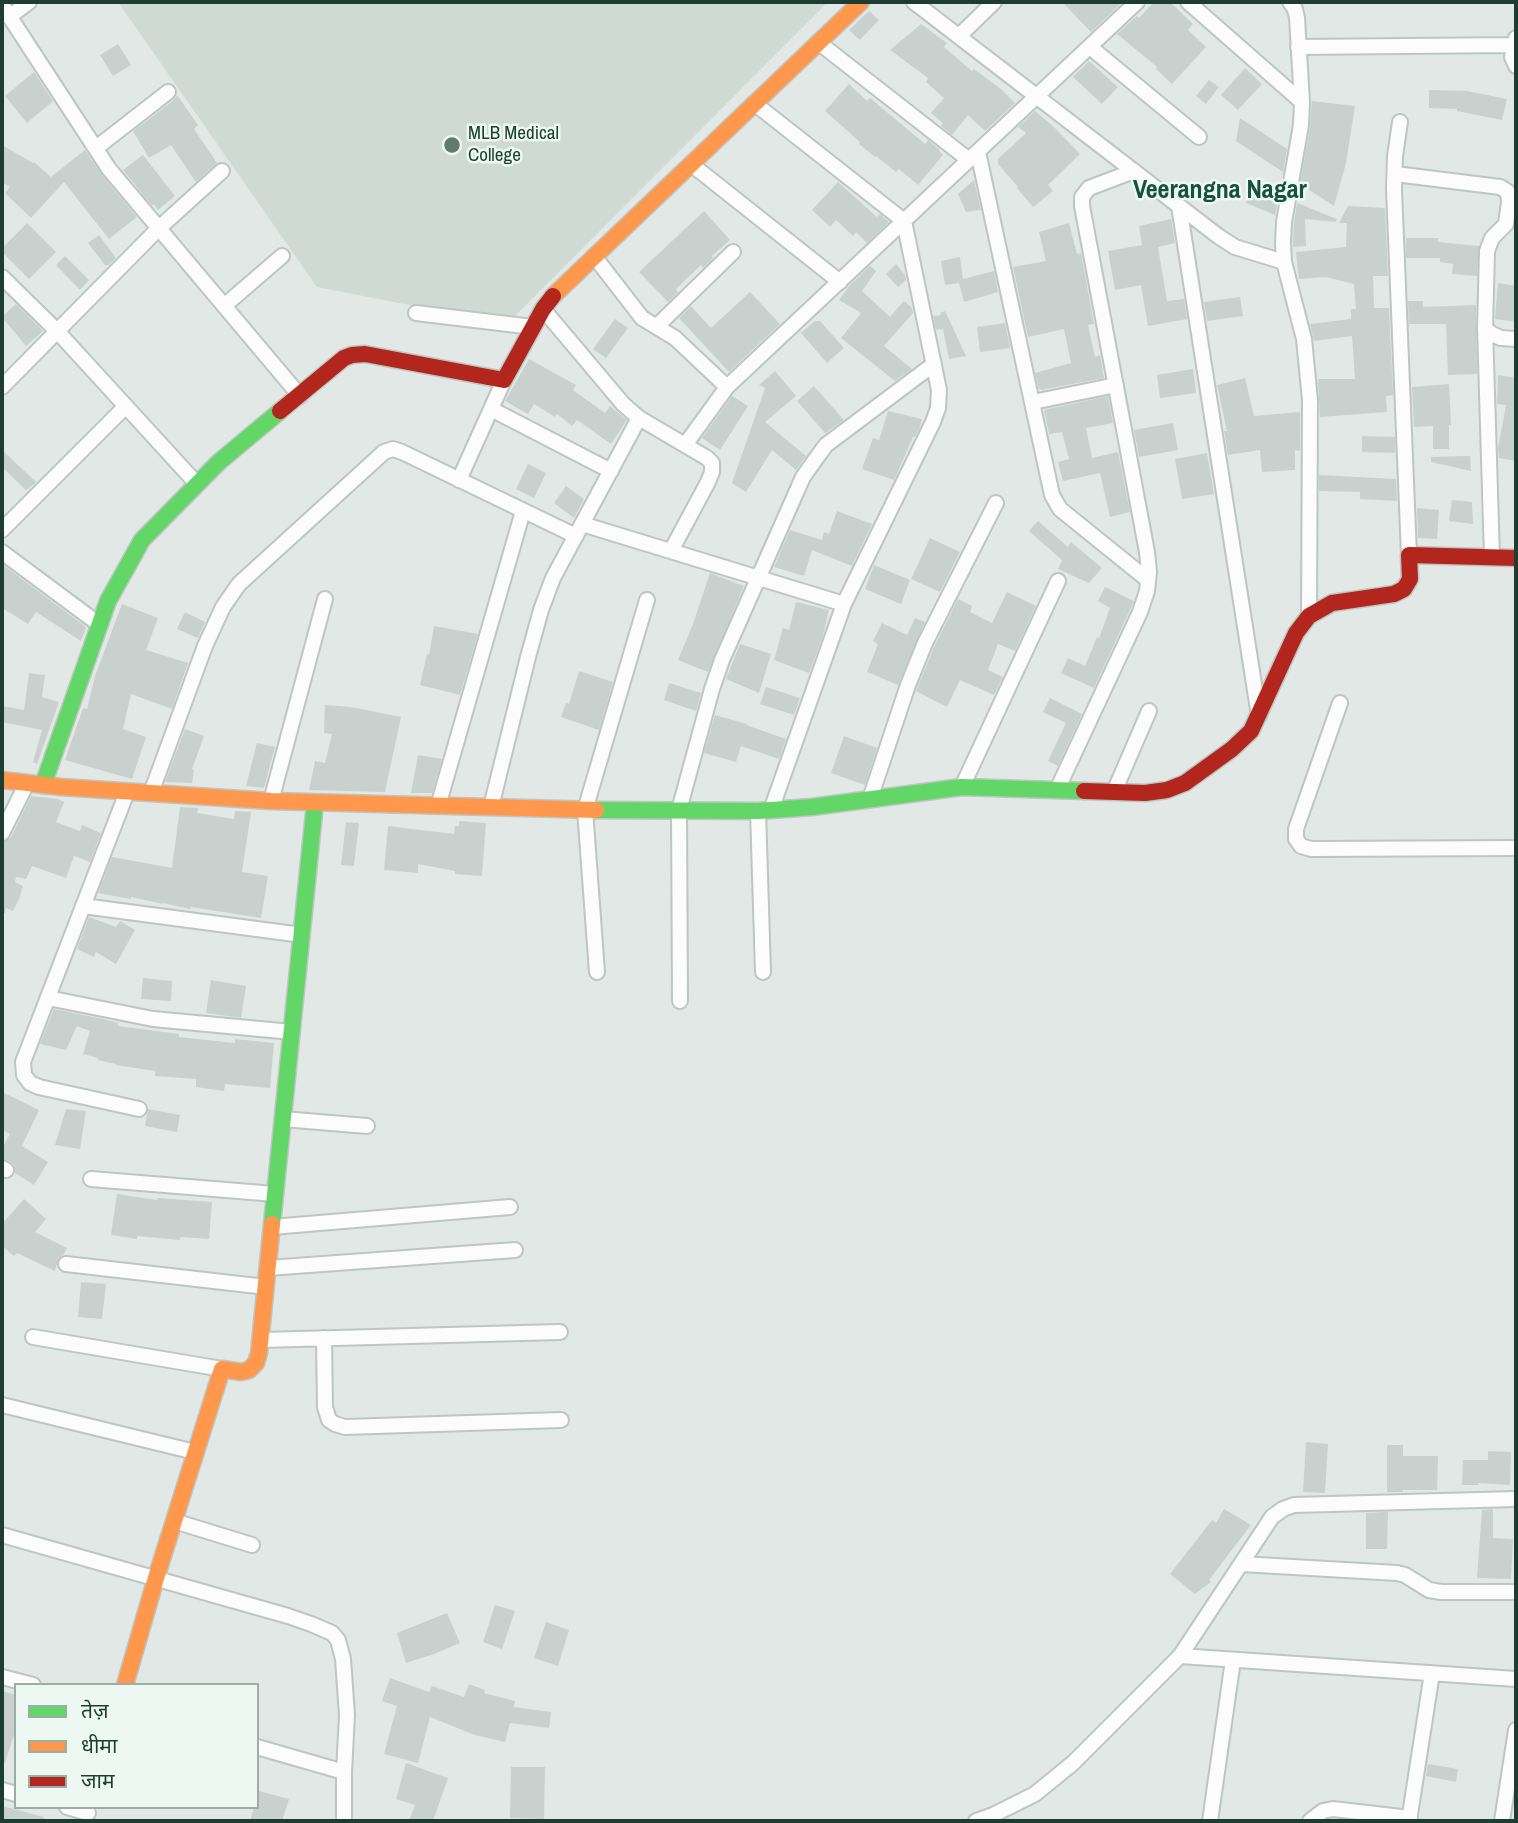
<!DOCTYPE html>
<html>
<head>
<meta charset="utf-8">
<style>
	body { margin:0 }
	#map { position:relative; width:1518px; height:1823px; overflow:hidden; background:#e2e8e5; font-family:"Archivo Narrow","Noto Sans Devanagari",sans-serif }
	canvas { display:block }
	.frame { position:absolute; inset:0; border:4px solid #1d3d33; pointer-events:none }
	.legend { position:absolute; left:14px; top:1683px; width:245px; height:126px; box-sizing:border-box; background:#eef8f3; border:2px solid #9aada6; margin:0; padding:9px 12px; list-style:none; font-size:21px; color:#1d3d33 }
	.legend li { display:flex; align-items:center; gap:14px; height:35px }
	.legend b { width:35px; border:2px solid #9aada6 }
</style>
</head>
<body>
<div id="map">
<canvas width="1518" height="1823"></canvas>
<div class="frame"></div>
<ul class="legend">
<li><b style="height:9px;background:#63d668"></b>तेज़</li>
<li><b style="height:9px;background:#ff974d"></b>धीमा</li>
<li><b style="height:9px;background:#b3261e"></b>जाम</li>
</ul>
</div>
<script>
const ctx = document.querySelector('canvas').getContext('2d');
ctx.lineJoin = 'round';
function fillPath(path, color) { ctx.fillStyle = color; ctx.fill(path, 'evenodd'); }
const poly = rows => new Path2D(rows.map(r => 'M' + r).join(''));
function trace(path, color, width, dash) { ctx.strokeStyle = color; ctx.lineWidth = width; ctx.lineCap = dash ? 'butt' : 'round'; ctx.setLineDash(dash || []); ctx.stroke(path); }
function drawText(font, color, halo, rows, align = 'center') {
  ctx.font = font + ' "Archivo Narrow",sans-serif'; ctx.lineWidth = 5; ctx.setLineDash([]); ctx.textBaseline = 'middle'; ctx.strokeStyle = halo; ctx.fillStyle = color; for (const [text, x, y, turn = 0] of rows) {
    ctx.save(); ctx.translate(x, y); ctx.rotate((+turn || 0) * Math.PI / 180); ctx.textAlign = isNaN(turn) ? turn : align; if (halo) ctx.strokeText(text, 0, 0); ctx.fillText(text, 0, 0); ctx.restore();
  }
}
const built = poly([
	[118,2,828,2,507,324,317,287]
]);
const building = poly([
	[1062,2,1123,2,1091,32],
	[1154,2,1170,2,1193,24,1188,30,1206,47,1172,84,1156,69,1157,67,1117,34,1137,16,1139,18],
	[869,11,879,20,860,40,849,30],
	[921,24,947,43,944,47,972,71,974,69,1001,89,1015,103,985,131,968,115,952,135,941,126,943,123,931,113,944,98,926,82,928,78,890,50],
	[118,44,131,65,113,76,100,55],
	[1089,61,1118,87,1102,104,1073,77],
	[1245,68,1262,84,1238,110,1221,95],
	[34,72,53,101,27,123,5,96],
	[1209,80,1219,87,1206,104,1196,96],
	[849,84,867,101,870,98,925,144,928,140,940,150,939,151,943,155,918,185,899,169,896,172,876,156,875,157,859,144,860,142,825,111],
	[1429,90,1467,91,1507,99,1502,120,1457,111,1457,109,1429,108],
	[177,95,198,125,194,129,217,163,196,182,171,145,149,158,133,131,174,100],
	[1312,101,1355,106,1346,163,1334,206,1300,184,1310,127],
	[1035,111,1053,126,1080,154,1048,185,1053,191,1033,207,1017,188,1018,187,998,164,998,159,1026,133,1018,127],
	[1240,118,1287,149,1283,172,1236,141],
	[2,145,33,163,34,162,51,177,85,150,102,175,137,217,109,239,64,182,31,218,5,193,10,187,2,182],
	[143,155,175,196,158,210,154,204,152,206,123,170],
	[974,180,981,210,966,212,958,194],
	[838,182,877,217,880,214,889,222,867,243,856,232,853,236,836,220,830,227,812,210],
	[1253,184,1279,195,1275,215,1246,203],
	[1297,203,1337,219,1336,222,1305,219,1306,246,1293,247,1294,223],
	[1348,206,1385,208,1388,276,1373,276,1374,308,1389,308,1393,395,1386,396,1387,412,1320,417,1318,379,1355,379,1352,336,1314,341,1310,324,1351,319,1351,309,1356,309,1354,284,1326,277,1299,279,1296,252,1346,247,1347,223,1339,223],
	[704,211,730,240,712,256,713,258,703,268,701,265,676,289,678,292,668,302,639,272],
	[1171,219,1175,243,1158,247,1167,301,1184,299,1187,319,1148,326,1141,285,1115,290,1108,251,1142,245,1139,226],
	[27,223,56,252,29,279,2,252,2,248],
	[1069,223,1077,254,1081,253,1094,324,1088,325,1095,357,1100,355,1104,378,1041,390,1041,389,1039,389,1035,373,1071,363,1064,329,1028,337,1013,267,1046,261,1039,232],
	[99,235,116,258,109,265,105,265,88,243],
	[1406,238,1438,238,1438,242,1479,246,1477,276,1452,274,1453,264,1440,262,1440,258,1406,258],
	[65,256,89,280,80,290,56,265],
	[960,257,963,279,994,271,998,292,964,302,959,283,945,285,941,261],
	[896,264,905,275,906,280,898,287,886,274],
	[870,266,876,271,862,291,890,317,904,301,912,308,913,313,884,346,912,369,895,381,841,338,861,313,839,300,850,285],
	[1498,283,1516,286,1516,322,1495,319],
	[750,292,780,324,729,372,679,318,691,306,711,328],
	[1240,297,1243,316,1207,321,1204,302],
	[1408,301,1423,301,1423,307,1476,305,1477,374,1448,375,1446,324,1409,324],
	[16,304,43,331,26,346,2,317],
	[945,311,966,356,949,359,943,329,936,330,933,316,941,315,940,313],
	[615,319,628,328,606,358,593,349],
	[815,321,820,321,844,348,827,363,801,333],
	[1005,323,1010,348,980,352,977,327],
	[529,359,576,385,573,390,605,413,610,406,627,420,611,444,577,420,572,426,557,414,555,417,534,404,528,414,505,401],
	[1193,369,1196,393,1160,398,1157,375],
	[775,371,796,396,765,422,806,456,796,470,772,450,746,492,732,483,765,388,759,385],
	[1498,375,1516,378,1516,461,1499,458,1498,448,1506,405,1497,404],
	[1245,378,1254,416,1300,412,1300,451,1295,450,1295,470,1262,472,1260,450,1228,455,1224,431,1227,431,1217,385],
	[1449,384,1451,425,1449,425,1449,449,1433,449,1433,426,1414,427,1412,387],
	[814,386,844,420,825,433,797,401],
	[732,396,748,406,720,450,702,438],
	[1108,396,1113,423,1086,428,1092,458,1118,452,1130,512,1110,517,1100,473,1063,481,1058,462,1069,459,1062,432,1049,434,1044,410],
	[888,411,922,419,920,427,915,437,913,437,894,480,862,469,873,438,879,440],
	[1173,423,1178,450,1139,457,1134,430],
	[1362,436,1395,437,1395,453,1362,452],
	[2,450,36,482,33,485,26,490,2,467],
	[1207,453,1214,494,1182,499,1175,459],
	[1470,456,1471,471,1431,462,1431,457],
	[528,464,546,473,534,498,516,489],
	[1319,475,1396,479,1397,501,1360,499,1360,492,1319,491],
	[566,486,584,499,574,518,554,503],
	[1452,500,1472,502,1473,524,1449,521],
	[1417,508,1439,510,1437,539,1418,538],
	[837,511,872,524,852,566,812,550,804,576,774,567,790,530,822,540,824,532,829,534],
	[1038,521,1068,547,1071,542,1102,568,1089,583,1058,569,1062,560,1029,531],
	[930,538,960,552,940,592,911,579],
	[2,564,86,627,81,641,36,612,28,624,2,608],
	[874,565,910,580,901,604,865,589],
	[710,573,744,586,708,672,678,660,693,624],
	[1105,587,1134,601,1094,688,1061,673,1068,658,1085,666,1097,637,1099,638,1110,608,1098,601],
	[1007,592,1036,606,1015,651,998,644,988,670,1003,677,994,695,960,680,947,707,916,691,934,647,958,599,972,606,970,612,992,623],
	[796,602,829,610,822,639,809,673,774,660,783,628,789,630],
	[122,604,158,618,146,650,188,663,172,709,131,694,123,729,146,737,132,779,65,760,83,708,87,709,95,676],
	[185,612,205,622,198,638,177,629],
	[915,618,925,622,898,685,867,672,878,644,873,641,882,623,907,635],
	[434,626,478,634,460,695,420,685,427,654,429,655],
	[740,644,771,654,759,693,726,679],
	[579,671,613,682,599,730,561,717,566,703,569,704],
	[29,673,45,675,42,697,59,702,37,764,33,762,42,730,2,722,2,706,24,710],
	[669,683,701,693,696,711,664,700],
	[766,687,800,698,794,715,760,704],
	[1050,698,1082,714,1058,766,1048,761,1066,723,1043,712],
	[325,705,351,707,401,717,385,792,309,790,315,761,325,763,332,734,324,733],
	[715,715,747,724,746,725,786,739,779,759,741,746,736,762,704,753],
	[185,729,204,736,192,769,194,770,192,783,165,782],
	[844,736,877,748,865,785,831,773],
	[257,743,275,747,264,788,246,786],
	[418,755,442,759,432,793,411,793],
	[31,796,58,799,64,802,56,822,80,831,82,825,101,833,90,862,74,856,66,878,32,866,26,879,16,877,15,882,23,886,19,899,13,911,6,908,5,913,2,913,2,849,4,842,11,837],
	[180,807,198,808,197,813,234,819,235,811,251,812,242,872,268,876,261,918,191,907,190,909,163,903,163,904,131,897,131,899,98,893,112,857,172,868],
	[459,821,486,823,482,876,455,874,455,871,418,864,418,873,384,870,388,826,454,834,455,826,459,826],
	[346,822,359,823,354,866,341,865],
	[89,917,116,927,120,921,135,930,116,964,96,952,94,957,77,949],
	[143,978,172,981,171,1001,141,999],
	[211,980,246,986,241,1018,206,1013],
	[54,1009,103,1019,118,1023,118,1026,179,1034,179,1037,235,1043,235,1039,274,1043,270,1088,225,1084,224,1091,196,1087,196,1079,155,1076,155,1071,116,1065,116,1064,98,1060,98,1058,83,1054,90,1031,77,1026,66,1050,40,1044],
	[2,1092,39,1110,22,1146,48,1162,34,1185,15,1173,14,1165,11,1162,2,1158,2,1148,10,1134,2,1130],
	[66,1109,86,1111,80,1149,55,1145],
	[148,1109,180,1115,177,1132,145,1126],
	[117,1194,157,1200,158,1198,212,1202,209,1239,180,1237,180,1240,137,1236,137,1239,111,1235],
	[24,1199,46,1219,35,1232,67,1248,63,1255,58,1259,55,1271,17,1253,14,1256,2,1246,2,1224],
	[81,1282,106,1284,102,1319,78,1317],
	[1306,1442,1328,1444,1325,1493,1303,1492],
	[1387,1445,1403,1445,1403,1456,1438,1456,1437,1490,1403,1490,1403,1492,1387,1492],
	[1488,1451,1511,1452,1510,1485,1478,1483,1478,1485,1462,1485,1463,1460,1488,1460],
	[1224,1509,1251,1525,1209,1580,1211,1582,1195,1594,1170,1574,1212,1520,1216,1523],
	[1493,1509,1493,1538,1513,1539,1511,1579,1477,1578,1482,1510],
	[1388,1512,1387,1549,1366,1549,1366,1513],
	[495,1605,515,1611,502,1649,483,1642],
	[447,1613,460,1643,434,1654,406,1663,397,1633],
	[546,1622,569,1630,558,1666,534,1658],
	[390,1678,429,1692,432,1686,464,1697,469,1684,485,1690,484,1693,515,1701,514,1707,551,1712,549,1728,510,1723,505,1742,475,1735,430,1717,418,1763,384,1754,397,1706,382,1701],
	[2,1691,16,1695,16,1728,5,1763,2,1762],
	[406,1763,448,1778,433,1821,409,1821,415,1805,396,1799],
	[1428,1764,1458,1769,1456,1782,1426,1776],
	[511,1767,545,1767,544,1819,510,1818],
	[259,1791,289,1799,282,1821,250,1821,254,1807,257,1807],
	[2,1806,44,1817,44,1821,2,1821]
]);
const street = poly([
	[914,2,1218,236,1235,247,1284,262],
	[1188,2,1302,102],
	[1290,2,1295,9,1297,18,1302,102,1301,125,1284,222,1283,243,1284,262,1304,339,1310,400,1309,616],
	[2,5,109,169,300,396],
	[9,17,29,2],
	[959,36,994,2],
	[818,42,969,160],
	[1514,45,1512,57,1516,66],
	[1090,47,1199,137],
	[1298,47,1514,45,1516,38],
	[754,103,904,221,939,390,938,408,933,422,844,604,771,810],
	[1400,122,1395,156,1394,189,1409,555],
	[96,148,168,92],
	[978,152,1052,495,1060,509,1148,580],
	[691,164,840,282],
	[1395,174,1500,187,1508,192,1509,202,1506,224,1492,238,1487,251,1485,328,1492,334,1501,338,1516,339],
	[1179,206,1259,716],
	[594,256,642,318,675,338,727,387],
	[2,277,57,331,197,484],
	[224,306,282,256],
	[543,309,623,404,639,418,685,445],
	[416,313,533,327],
	[657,326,733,252],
	[1485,328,1492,557],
	[2,387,159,228,222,171],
	[1033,402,1116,385],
	[491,409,611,471],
	[459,480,504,380],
	[582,524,844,604],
	[2,530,126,406],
	[671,551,708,482,712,472,712,463,707,458,685,445,727,387,1137,2],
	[2,552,100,625],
	[1340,703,1296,829,1296,839,1301,846,1311,849,1516,848],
	[962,787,1058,581],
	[1057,790,1140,612,1147,591,1149,572,1147,552,1082,206,1082,197,1089,188,1134,171],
	[127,792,23,1062,24,1075,30,1083,39,1087,139,1109],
	[1114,792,1149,711],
	[151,793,205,646,223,607,239,584,384,452,393,449,402,452,576,536],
	[870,799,908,685,925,643,996,503],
	[271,801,325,599],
	[438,806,523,511],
	[491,807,528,657,541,610,553,578,639,418],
	[758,811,763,972],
	[2,833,27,783],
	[83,906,302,935],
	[597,972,585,810,647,600],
	[48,998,153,1019,292,1032],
	[680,1001,679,810,712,689,722,660,803,477,815,460,826,445,934,364],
	[283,1119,367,1126],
	[2,1168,6,1170],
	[91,1179,275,1194],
	[272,1227,510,1207],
	[66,1264,266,1287],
	[268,1268,515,1250],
	[33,1337,222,1369],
	[324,1338,325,1407,329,1420,335,1424,345,1427,561,1420],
	[261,1340,560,1332],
	[2,1405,195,1452],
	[174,1521,252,1545],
	[2,1535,288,1616,311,1624,332,1633,338,1640,343,1659,347,1715,344,1772,344,1821],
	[1241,1564,1397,1573,1405,1575,1429,1590,1441,1592,1516,1592],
	[1180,1656,1272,1517,1283,1509,1294,1505,1516,1499],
	[2,1677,33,1685],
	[257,1747,344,1772],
	[2,1790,16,1794],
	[67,1807,88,1813],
	[976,1821,993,1815,1035,1794,1073,1763,1180,1656,1516,1679],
	[1210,1821,1233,1660],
	[1310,1821,1323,1811,1333,1809,1410,1818],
	[1409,1821,1432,1673],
	[1502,1821,1516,1730]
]);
const fast = poly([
	[43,785,108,601,142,540,219,462,280,411],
	[596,810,758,811,812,807,962,787,1084,791],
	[272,1224,315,803]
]);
const slow = poly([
	[553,296,861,2],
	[2,780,61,787,271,801,596,810],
	[125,1685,156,1578,222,1369,241,1372,249,1370,256,1363,259,1353,272,1224]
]);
const jam = poly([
	[280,411,344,358,352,355,365,354,504,380,543,309,553,296],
	[1084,791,1145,793,1167,790,1185,783,1232,749,1251,731,1296,633,1309,616,1332,603,1394,594,1404,589,1410,579,1409,555,1516,558]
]);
const markers = [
	[452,145,9,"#627971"]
];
const poiNames = [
	["MLB Medical",468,134],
	["College",468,156]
];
const districtNames = [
	["Veerangna Nagar",1220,191]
];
fillPath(built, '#cfdad5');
fillPath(building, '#c9d1ce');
trace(street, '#bec5c2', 18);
trace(fast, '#bdc6c2', 19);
trace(slow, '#bdc6c2', 19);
trace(jam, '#bdc6c2', 19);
trace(street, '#fbfcfb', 14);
trace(fast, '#63d668', 16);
trace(slow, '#ff974d', 16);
trace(jam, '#b3261e', 16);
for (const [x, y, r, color] of markers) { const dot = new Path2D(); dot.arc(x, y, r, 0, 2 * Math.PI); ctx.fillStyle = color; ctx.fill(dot); trace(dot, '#eef8f3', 2.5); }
drawText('19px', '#1d3d33', '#eef8f3', poiNames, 'left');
drawText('bold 26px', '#175140', '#eef8f3', districtNames);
</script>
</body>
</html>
